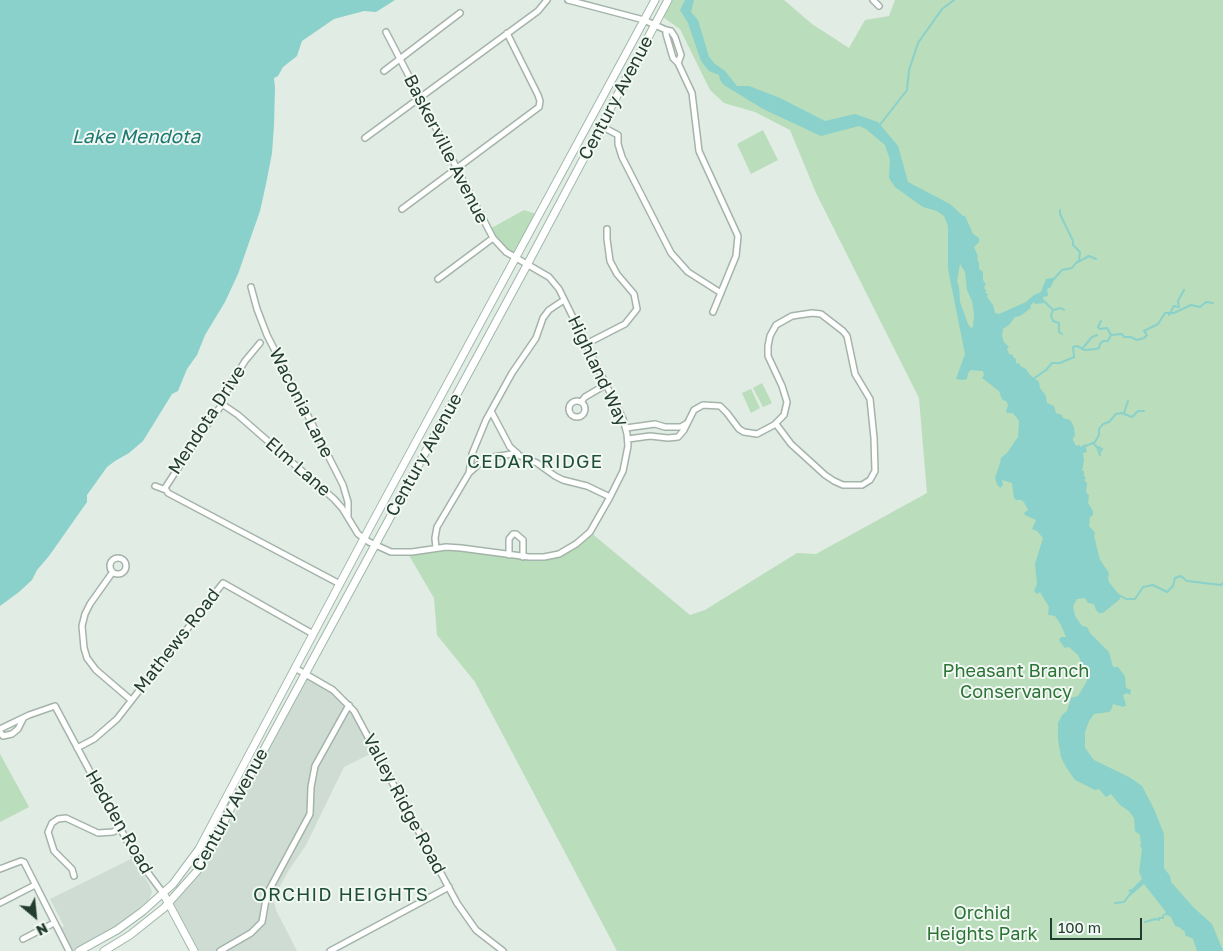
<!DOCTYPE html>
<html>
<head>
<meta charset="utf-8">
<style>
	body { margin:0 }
	#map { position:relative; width:1223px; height:951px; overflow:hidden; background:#e1ece4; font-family:"Golos Text",sans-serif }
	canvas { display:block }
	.north { position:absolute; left:10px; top:891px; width:50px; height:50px; -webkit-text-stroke:4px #f2f8f3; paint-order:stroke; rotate:152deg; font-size:14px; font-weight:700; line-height:20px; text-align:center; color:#223c2f }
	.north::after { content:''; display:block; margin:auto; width:18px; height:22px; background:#223c2f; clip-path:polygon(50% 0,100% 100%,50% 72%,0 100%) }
	.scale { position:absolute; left:1050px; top:918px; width:92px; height:22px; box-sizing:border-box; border:2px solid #223c2f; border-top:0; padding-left:6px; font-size:15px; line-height:18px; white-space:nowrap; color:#223c2f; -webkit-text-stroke:4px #f2f8f3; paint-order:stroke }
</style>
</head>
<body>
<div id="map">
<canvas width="1223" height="951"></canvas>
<div class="north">N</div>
<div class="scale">100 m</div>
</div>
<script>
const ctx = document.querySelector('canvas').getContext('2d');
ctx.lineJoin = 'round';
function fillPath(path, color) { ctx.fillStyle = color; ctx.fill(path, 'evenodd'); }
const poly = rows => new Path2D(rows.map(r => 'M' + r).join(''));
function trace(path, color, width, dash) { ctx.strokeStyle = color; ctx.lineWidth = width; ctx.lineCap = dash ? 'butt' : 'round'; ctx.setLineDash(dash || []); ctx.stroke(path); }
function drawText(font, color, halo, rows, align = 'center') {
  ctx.font = font + ' "Golos Text",sans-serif'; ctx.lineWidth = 4; ctx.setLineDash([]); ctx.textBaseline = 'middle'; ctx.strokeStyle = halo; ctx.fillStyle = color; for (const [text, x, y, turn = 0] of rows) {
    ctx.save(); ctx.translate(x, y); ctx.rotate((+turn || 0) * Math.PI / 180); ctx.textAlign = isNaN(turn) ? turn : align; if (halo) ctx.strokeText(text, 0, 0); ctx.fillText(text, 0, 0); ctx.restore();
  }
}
const built = poly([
	[305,673,349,705,376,751,344,767,306,845,289,870,273,898,276,910,297,951,194,951,169,902,208,853,233,817,264,759,284,711],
	[133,858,150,886,152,892,149,900,125,920,77,951,69,951,58,931,64,926,50,899]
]);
const green = poly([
	[668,0,784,0,812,24,849,48,865,20,889,16,895,0,1223,0,1223,951,617,951,475,682,437,635,434,598,407,552,436,548,529,557,559,554,590,532,690,615,705,610,797,553,816,554,927,493,919,398,816,193,790,130,755,112,724,103,710,90,680,29,660,15],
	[763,130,778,160,751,174,737,144],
	[524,210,539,215,515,258,488,230],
	[762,383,772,403,763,407,753,388],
	[751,389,760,408,751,413,742,393],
	[0,754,29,807,0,822]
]);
const water = poly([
	[0,0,395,0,376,12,364,11,334,19,302,41,297,56,283,67,278,76,274,78,275,88,274,125,272,153,266,184,260,211,238,274,225,302,205,335,197,355,187,369,178,391,172,394,143,441,129,453,115,461,107,467,87,495,87,502,49,556,37,570,32,580,19,592,0,606],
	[685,0,694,0,691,12,698,20,709,57,715,64,725,71,737,86,749,86,780,98,825,121,855,114,878,122,898,146,908,182,950,204,963,216,965,216,973,234,979,238,979,242,974,247,978,256,977,258,979,263,979,269,983,272,983,280,986,285,984,286,985,290,987,290,985,293,988,294,987,297,993,305,995,313,999,314,1026,302,1034,295,1041,292,1046,279,1052,278,1054,279,1051,287,1047,289,1048,296,1043,297,1044,303,1035,304,1034,302,1030,306,1031,308,1020,316,1015,317,1009,325,1003,329,1002,336,1004,342,1009,347,1007,349,1009,354,1013,355,1013,357,1016,359,1016,363,1020,364,1020,366,1026,369,1030,375,1039,382,1040,388,1046,396,1047,403,1054,406,1056,413,1062,415,1063,418,1070,420,1074,427,1075,436,1073,438,1073,440,1076,446,1079,445,1081,447,1085,444,1087,452,1083,453,1084,461,1082,471,1084,471,1084,476,1086,478,1084,480,1087,483,1086,492,1089,495,1088,503,1093,511,1093,515,1090,517,1089,526,1095,533,1094,536,1100,560,1109,573,1108,578,1109,582,1116,591,1121,596,1120,599,1103,613,1099,613,1096,610,1094,604,1088,603,1085,598,1077,599,1073,606,1075,616,1082,626,1087,627,1090,633,1109,652,1113,667,1118,667,1121,671,1125,676,1126,688,1131,690,1130,695,1127,693,1123,695,1126,705,1124,707,1113,704,1111,710,1109,712,1094,714,1089,721,1085,732,1085,748,1094,760,1129,777,1142,786,1154,809,1164,834,1164,868,1170,876,1171,882,1194,908,1212,924,1223,951,1197,951,1193,939,1185,935,1185,932,1179,927,1175,926,1171,917,1167,915,1162,916,1166,912,1144,884,1125,900,1132,892,1127,891,1132,889,1142,879,1139,872,1142,849,1140,846,1141,844,1140,835,1135,831,1134,818,1129,811,1120,805,1111,794,1106,797,1099,789,1095,790,1075,780,1066,767,1061,757,1058,739,1058,723,1062,715,1067,711,1071,698,1078,696,1087,681,1086,672,1078,655,1069,647,1065,648,1059,640,1061,637,1066,637,1061,625,1055,616,1049,615,1048,614,1049,607,1040,592,1037,594,1034,591,1037,584,1035,564,1043,538,1037,531,1032,529,1036,520,1025,515,1024,513,1028,510,1024,502,1021,500,1016,500,1014,498,1012,483,1002,480,1003,485,1000,488,997,484,995,478,1001,460,1000,459,1007,453,1018,437,1019,421,1013,413,1007,413,1006,411,1008,406,1007,402,1002,399,999,391,982,378,984,375,983,371,971,370,968,373,967,379,963,380,956,379,965,354,948,269,948,226,944,216,937,211,923,207,895,187,889,178,890,160,885,145,866,129,859,126,821,136,763,109,724,85,720,80,719,75,709,71,701,61,688,23,680,10],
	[960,264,965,272,967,290,972,301,974,314,973,327,971,328,968,324,960,302,959,287,957,281]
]);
const stream = poly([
	[879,126,907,90,909,70,918,43,942,9,954,0],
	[1060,210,1060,214,1073,241,1073,245,1080,252,1079,261],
	[1052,281,1062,270,1072,268,1076,263,1089,256,1096,259],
	[1044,301,1053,310,1051,315,1053,321,1059,323,1059,332,1062,334],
	[1053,310,1061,308,1064,310],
	[1169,315,1174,306,1179,307,1178,301,1184,290],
	[1111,335,1122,334,1124,337,1131,337,1137,340,1144,338,1147,335,1144,331,1158,324,1165,313,1174,313,1191,305,1200,307,1206,302,1213,303],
	[1082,349,1092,337,1097,335],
	[1033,379,1046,370,1052,363,1060,363,1074,357,1073,347,1077,346,1085,350,1096,349,1099,348,1100,344,1103,341,1108,341,1111,335,1107,328,1100,329,1098,327,1101,321],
	[1124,413,1128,401],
	[1093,443,1097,447,1100,455],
	[1086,446,1095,442,1099,435,1099,429,1103,424,1109,422,1116,414,1122,413,1132,417,1138,411,1144,411],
	[1098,447,1102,449,1099,453],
	[1121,596,1126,599,1135,599,1143,587,1153,585,1167,592,1173,586,1175,578,1181,576,1187,581,1221,585,1223,583],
	[1115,903,1124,902,1133,890],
	[1145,922,1155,919,1159,920,1159,918,1163,918,1163,916]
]);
const street = poly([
	[568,0,644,20,666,30,671,31,675,37,681,55,678,63],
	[873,0,879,6],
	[666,30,666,34,673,58,678,63,692,93,699,151,738,236,736,256,713,312],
	[384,71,460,13],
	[601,126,618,135,618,144,622,157,671,253,688,272,721,293],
	[365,138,538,11,547,0],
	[402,209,539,107,540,101,538,95,507,33],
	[438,279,493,238],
	[251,287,257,309,267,335,343,485,348,502,348,517],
	[260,343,245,361,223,397,221,406,201,433,165,488,168,493,340,584],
	[586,344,625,324,637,309,634,294,617,274,610,261,607,239,607,229],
	'569 409a8 8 0 1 1 16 0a8 8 0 1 1-16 0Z',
	[581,402,585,397,607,384],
	[222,404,238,415,334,499,342,508,358,534,369,542,391,552,412,552,446,547,461,548,529,557,544,557,559,554,576,544,590,532,610,497,623,471,628,446,627,434,623,419,559,289,549,277,506,252,493,238,386,32],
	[492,413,510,447,518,454],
	[626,428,655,424,665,427,681,427,686,424],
	[628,439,650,436,668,438,678,437,684,430,694,410,703,405,720,406,727,413,739,429,744,432,757,434,774,425,784,415,787,402,782,386,768,356,768,346,770,336,776,325,792,316,812,313,821,314,843,331,847,336,855,374,870,399,874,438,875,471,870,480,862,485,843,485,834,481,825,475,791,444,776,424],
	[469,473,479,464,493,457,512,454,518,455,537,463,555,476,563,480,587,486,610,497],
	[155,486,166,490],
	[436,548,435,538,437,527,469,473,472,454,486,420,512,373,536,338,543,318,549,310,564,300],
	[509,555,509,539,513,534,516,534,523,540,523,557],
	'110 566a8 8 0 1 1 16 0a8 8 0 1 1-16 0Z',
	[112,573,90,604,85,614,82,626,84,648,87,658,96,670,131,700],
	[295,668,333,690,354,711,457,903,476,930,503,951],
	[0,729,29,715,55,706,134,854,163,893],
	[0,732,3,736,12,734,18,729,23,719],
	[77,748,94,739,117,719,223,583,313,634],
	[0,869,13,864,21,861,24,862,69,951],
	[74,876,72,869,54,851,48,832,52,823,58,819,66,818,98,833,113,832,120,828],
	[0,903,35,885],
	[23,939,54,923],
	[220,951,251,933,262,922,267,894,310,814,311,787,315,766,349,705],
	[330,951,449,887]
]);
const secondary = poly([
	[163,893,194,951],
	[79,951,117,930,143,911,173,884,199,849,371,525,655,0],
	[104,951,130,935,164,908,197,871,208,853,232,806,253,770,527,265,668,0]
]);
const streetNames = [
	["Century Avenue",616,98,-62],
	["Baskerville Avenue",446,149,63],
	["Highland Way",598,371,65],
	["Waconia Lane",301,403,63],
	["Mendota Drive",207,420,-57],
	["Century Avenue",424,455,-61],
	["Elm Lane",298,467,41],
	["Mathews Road",177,641,-52],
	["Valley Ridge Road",404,804,62],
	["Century Avenue",230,810,-61],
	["Hedden Road",119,822,60]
];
const parkNames = [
	["Pheasant Branch",1016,671],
	["Conservancy",1016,692],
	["Orchid",982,913],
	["Heights Park",982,934]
];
const waterNames = [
	["Lake Mendota",136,137]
];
const neighbourhoodNames = [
	["CEDAR RIDGE",535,462],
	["ORCHID HEIGHTS",341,895]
];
fillPath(built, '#cfdcd3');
fillPath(green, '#baddbb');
fillPath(water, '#89d1ca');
trace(stream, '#89d1ca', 2);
trace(street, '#a4b4aa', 8);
trace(secondary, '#a0b7a9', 9);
trace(street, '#fff', 5);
trace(secondary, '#fff', 7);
drawText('18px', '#223c2f', '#f2f8f3', streetNames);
drawText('18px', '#2c7336', '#f2f8f3', parkNames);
drawText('italic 19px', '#1c7871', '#f2f8f3', waterNames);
ctx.letterSpacing = '1px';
drawText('19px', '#1e4e36', '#f2f8f3', neighbourhoodNames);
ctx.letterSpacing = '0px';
</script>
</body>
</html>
